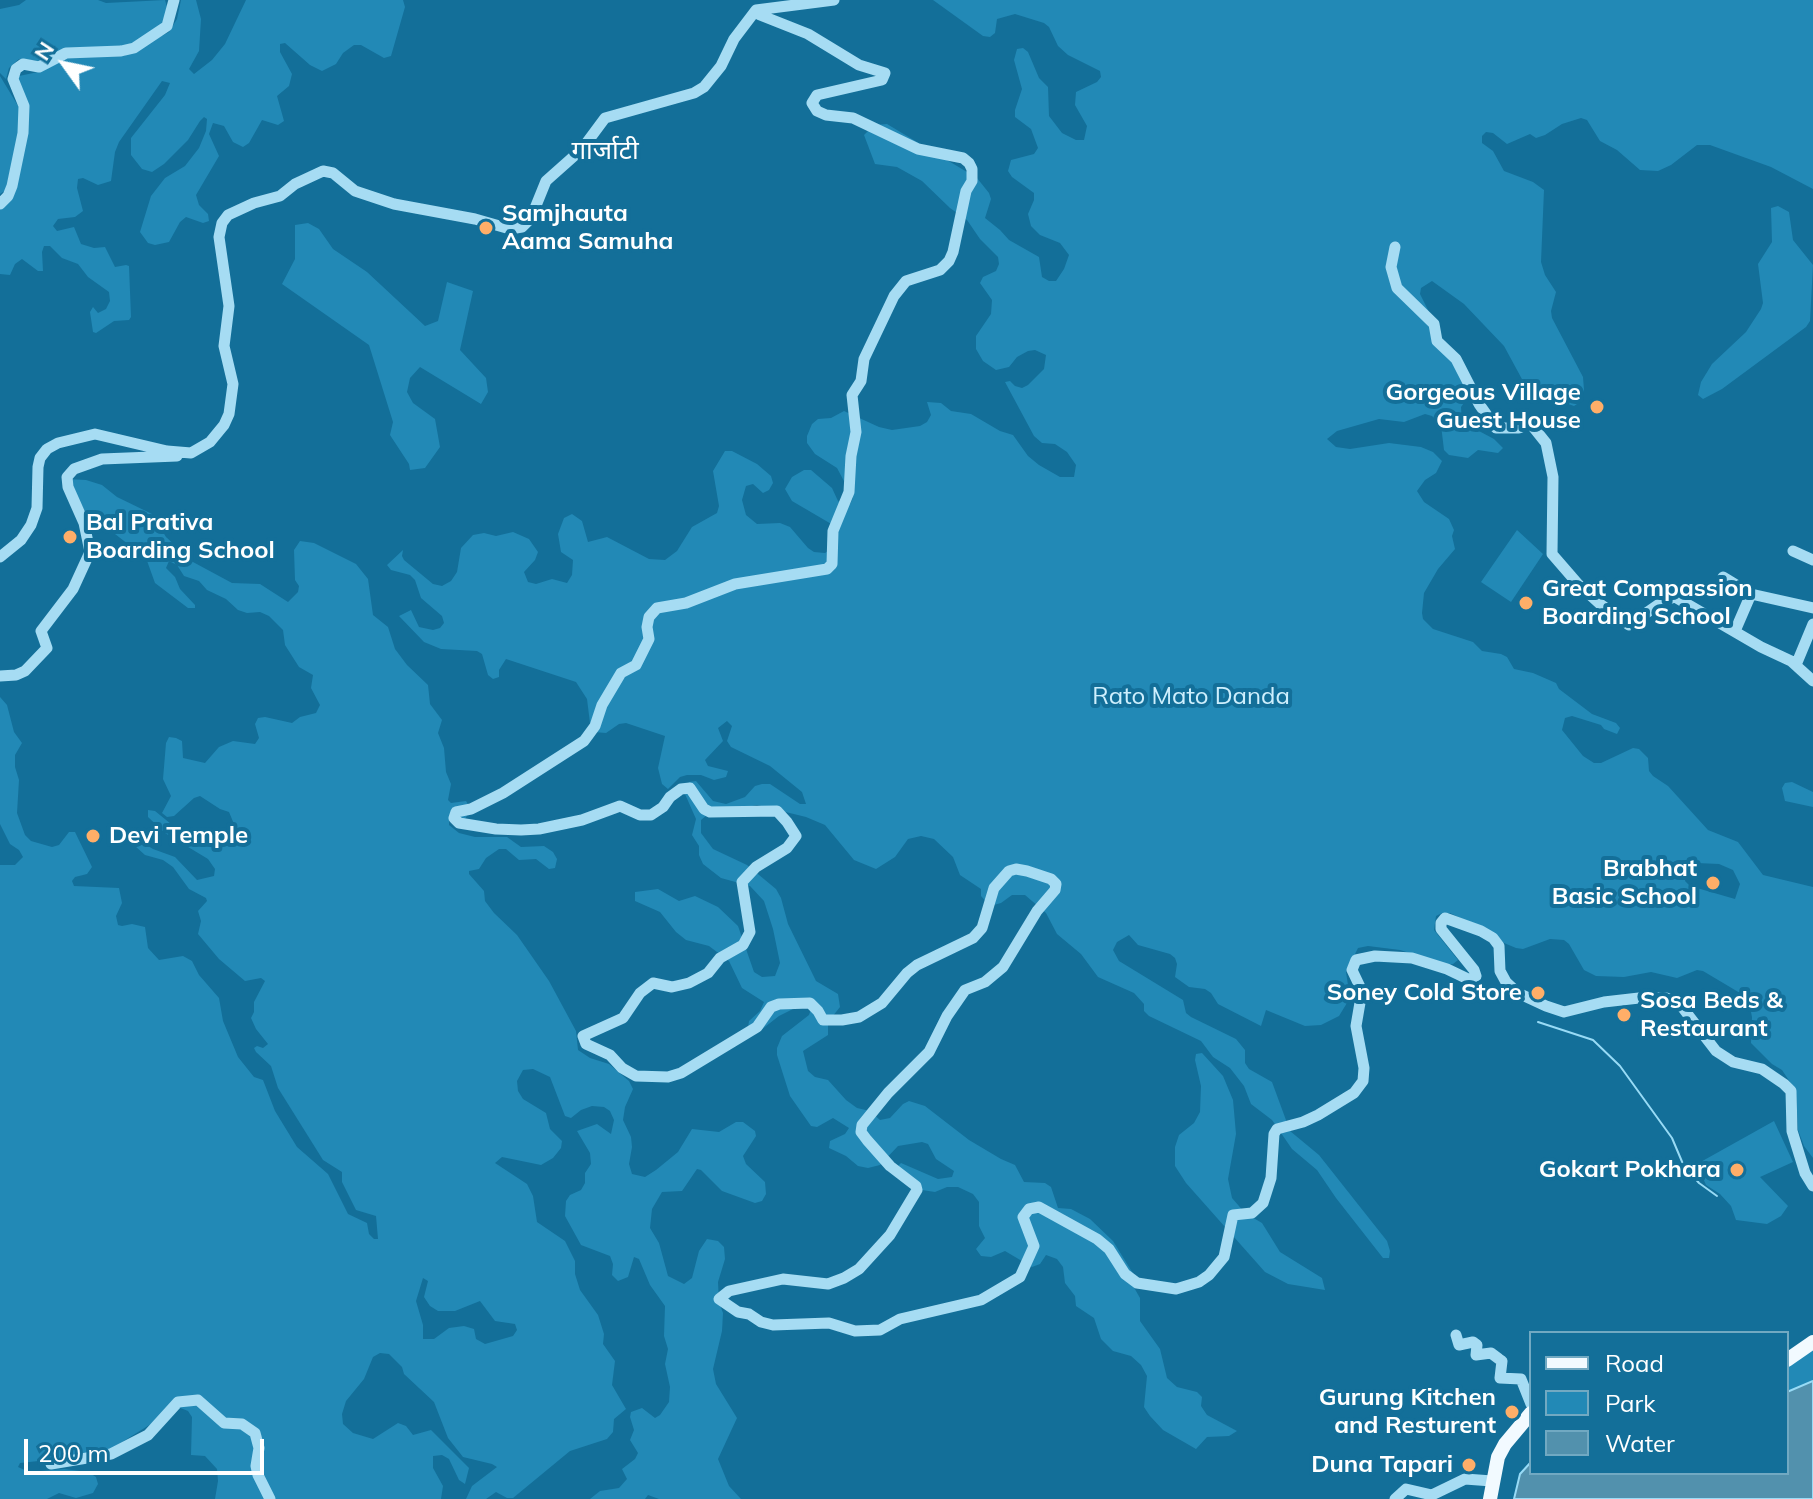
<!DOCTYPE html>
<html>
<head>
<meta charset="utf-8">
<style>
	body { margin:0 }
	#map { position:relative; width:1813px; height:1499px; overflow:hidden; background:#136f99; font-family:Mulish,sans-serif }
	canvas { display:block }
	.legend { position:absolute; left:1529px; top:1331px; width:260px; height:144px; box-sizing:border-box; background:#136f99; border:2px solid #71a9c2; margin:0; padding:10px 14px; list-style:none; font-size:24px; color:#fff }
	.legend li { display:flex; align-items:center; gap:16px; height:40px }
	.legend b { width:40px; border:2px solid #71a9c2 }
	.north { position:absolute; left:24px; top:24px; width:80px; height:80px; -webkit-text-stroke:6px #136f99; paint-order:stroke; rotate:303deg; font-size:22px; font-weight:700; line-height:32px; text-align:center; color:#fff }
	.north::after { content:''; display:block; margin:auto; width:28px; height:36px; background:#fff; clip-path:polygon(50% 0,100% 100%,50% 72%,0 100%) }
	.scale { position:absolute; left:24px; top:1439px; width:240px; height:36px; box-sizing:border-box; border:4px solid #fff; border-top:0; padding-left:10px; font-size:24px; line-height:28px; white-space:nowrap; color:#fff; -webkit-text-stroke:6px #136f99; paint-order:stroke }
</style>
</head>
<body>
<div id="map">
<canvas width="1813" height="1499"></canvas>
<ul class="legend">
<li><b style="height:10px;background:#f2faff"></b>Road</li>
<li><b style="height:22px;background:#2289b6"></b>Park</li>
<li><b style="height:22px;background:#5291ad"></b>Water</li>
</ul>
<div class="north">N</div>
<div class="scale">200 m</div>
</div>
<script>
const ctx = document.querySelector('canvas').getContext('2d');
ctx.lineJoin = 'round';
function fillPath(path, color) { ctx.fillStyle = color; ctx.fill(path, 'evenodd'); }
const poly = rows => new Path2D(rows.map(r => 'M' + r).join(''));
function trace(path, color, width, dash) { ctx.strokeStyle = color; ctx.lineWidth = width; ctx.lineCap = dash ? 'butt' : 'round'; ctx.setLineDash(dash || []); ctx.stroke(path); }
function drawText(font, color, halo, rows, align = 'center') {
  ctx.font = font + ' Mulish,"Noto Sans Devanagari",sans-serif'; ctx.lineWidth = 8; ctx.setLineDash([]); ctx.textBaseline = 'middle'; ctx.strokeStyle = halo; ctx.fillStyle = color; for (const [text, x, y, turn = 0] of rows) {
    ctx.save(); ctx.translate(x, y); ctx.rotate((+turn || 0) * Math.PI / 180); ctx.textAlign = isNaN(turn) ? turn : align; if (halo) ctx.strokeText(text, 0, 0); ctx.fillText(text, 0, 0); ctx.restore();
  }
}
const green = poly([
	[26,0,98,0,106,3,165,0,167,7,165,20,155,30,132,43,123,47,66,48,38,61,19,59,9,68,6,79,0,73,0,9,19,5],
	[181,0,196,0,201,19,199,51,189,69,194,74,212,60,225,44,246,0,403,0,405,7,391,56,384,58,361,45,354,45,343,53,336,64,322,71,310,65,285,43,280,44,280,52,292,74,289,86,277,96,284,121,278,125,262,120,249,143,243,147,233,142,224,126,213,123,209,134,219,156,196,195,199,205,208,214,209,221,203,223,186,217,180,222,169,242,155,245,148,243,140,232,151,196,165,178,185,166,199,148,206,131,207,119,204,117,200,121,188,140,164,164,152,172,142,169,131,155,131,138,165,95,170,83,162,81,119,142,115,152,111,181,98,185,83,178,78,179,77,188,83,211,75,217,58,219,53,226,57,231,74,227,81,244,94,248,105,247,115,267,126,265,129,266,131,317,129,320,114,321,96,333,93,332,90,312,93,307,98,313,106,309,110,301,109,292,88,277,78,264,62,258,50,246,44,246,42,252,43,271,38,271,22,259,15,264,10,275,0,274,0,206,25,136,17,84,19,76,38,72,65,57,124,56,169,32,177,19],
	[933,0,1813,0,1813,189,1771,167,1710,145,1697,145,1671,165,1658,171,1640,170,1617,150,1600,141,1587,120,1581,118,1562,124,1545,135,1536,138,1530,134,1507,144,1493,133,1486,132,1482,136,1482,143,1493,151,1504,171,1533,182,1544,190,1541,262,1545,275,1556,292,1551,311,1552,318,1583,377,1584,390,1580,402,1574,406,1532,391,1523,381,1504,346,1464,304,1432,281,1421,288,1420,294,1429,312,1436,332,1453,358,1469,396,1461,407,1462,422,1494,439,1503,448,1498,453,1478,450,1468,458,1449,455,1444,450,1441,425,1432,416,1425,414,1404,422,1379,419,1337,431,1327,439,1336,447,1350,449,1389,443,1421,447,1433,452,1442,461,1436,473,1425,480,1417,491,1424,502,1449,519,1454,530,1452,536,1455,549,1438,569,1424,593,1422,613,1423,619,1433,629,1473,642,1482,651,1501,654,1507,657,1514,669,1533,673,1556,683,1559,689,1592,714,1616,723,1620,728,1617,734,1604,729,1601,725,1572,716,1565,718,1562,730,1583,756,1594,763,1601,763,1633,748,1639,749,1648,758,1649,771,1653,776,1668,786,1708,830,1738,842,1763,875,1813,887,1813,1158,1804,1146,1798,1130,1796,1091,1782,1070,1772,1064,1751,1043,1752,1017,1749,1002,1740,993,1703,971,1697,970,1677,978,1651,972,1624,977,1596,976,1584,970,1569,944,1564,940,1550,939,1523,949,1516,948,1504,943,1492,933,1450,913,1442,913,1436,916,1434,930,1458,960,1453,964,1447,965,1400,950,1368,946,1358,948,1346,972,1350,998,1339,1016,1321,1025,1305,1026,1266,1010,1261,1026,1218,1004,1211,993,1205,989,1189,987,1175,977,1177,964,1175,958,1170,954,1138,945,1129,935,1117,942,1113,950,1119,961,1183,1000,1186,1013,1191,1017,1236,1039,1245,1050,1245,1063,1249,1069,1272,1082,1290,1131,1319,1155,1387,1241,1390,1251,1389,1258,1383,1258,1336,1198,1317,1170,1292,1149,1272,1120,1251,1104,1244,1086,1230,1068,1213,1057,1201,1041,1149,1016,1144,1011,1144,1004,1134,993,1098,977,1081,954,1057,934,1046,913,1025,895,1012,895,1001,903,990,906,981,896,981,889,960,875,953,857,934,839,921,836,908,839,895,857,876,869,854,860,825,825,806,817,757,805,707,815,701,820,701,833,713,849,747,865,776,889,781,898,788,924,816,981,838,994,840,1007,828,1022,828,1035,803,1051,808,1071,815,1077,828,1080,846,1100,857,1108,870,1111,880,1120,890,1118,903,1104,909,1101,925,1106,969,1140,1001,1159,1015,1165,1024,1182,1045,1183,1051,1187,1058,1208,1071,1209,1090,1219,1113,1241,1142,1288,1132,1284,1140,1298,1140,1321,1160,1349,1167,1378,1177,1387,1197,1392,1202,1397,1201,1406,1207,1415,1237,1431,1229,1436,1207,1437,1196,1449,1163,1430,1150,1416,1144,1407,1147,1376,1141,1365,1131,1356,1113,1351,1101,1339,1094,1318,1076,1306,1075,1296,1065,1283,1063,1267,1057,1259,1046,1255,1040,1264,1032,1267,1005,1251,991,1257,981,1256,976,1249,985,1238,979,1226,979,1202,973,1194,958,1187,947,1187,935,1192,922,1190,914,1186,897,1167,901,1163,938,1179,952,1177,954,1171,936,1159,928,1144,922,1142,898,1146,880,1165,868,1168,858,1166,846,1156,829,1148,830,1141,845,1134,849,1128,833,1118,817,1127,811,1126,790,1096,777,1055,777,1048,782,1036,809,1015,811,1009,803,1004,779,1016,761,1030,748,1028,749,1021,760,1011,764,1002,742,988,729,961,709,946,686,940,676,932,660,912,635,901,635,892,658,889,679,901,695,896,718,907,738,926,754,972,762,977,775,976,780,963,773,929,764,901,750,886,721,878,703,864,699,855,699,846,692,835,696,819,685,794,686,788,689,782,696,781,713,801,726,804,745,797,755,786,762,784,770,784,800,804,806,804,802,792,770,766,731,747,727,741,732,726,727,721,718,728,723,741,705,760,708,766,728,771,726,777,714,780,701,775,687,775,680,777,668,789,662,784,658,768,665,736,626,723,619,724,606,733,594,732,590,723,587,699,576,682,506,659,499,670,499,677,493,679,488,675,482,654,477,651,441,649,424,642,399,616,411,610,419,627,433,630,440,628,444,623,442,616,421,598,415,580,410,575,391,570,387,565,403,550,402,556,404,560,433,584,442,586,451,581,457,572,461,548,473,535,484,533,496,536,513,532,529,539,538,552,535,560,524,572,528,582,536,584,552,579,567,583,572,575,573,560,561,552,558,534,564,518,572,514,582,521,588,542,607,537,649,559,665,560,677,551,692,527,717,513,719,506,713,471,725,451,732,451,757,464,771,476,773,483,769,490,763,493,753,484,746,486,742,500,746,515,757,524,780,523,790,527,808,548,814,552,825,553,832,548,833,525,792,501,785,489,792,477,804,470,811,470,832,488,838,501,843,505,850,504,853,498,837,468,815,454,807,443,807,436,812,424,818,419,831,418,844,411,879,427,892,430,920,426,927,422,931,415,927,402,941,403,951,411,971,414,1000,431,1013,435,1028,456,1039,465,1060,477,1074,477,1076,465,1067,452,1055,444,1042,443,1034,436,1005,382,1010,381,1015,386,1022,388,1028,385,1044,369,1046,355,1035,350,1028,351,1017,357,1009,367,996,370,983,361,976,349,976,336,991,314,992,300,980,283,983,277,996,271,999,264,998,257,980,239,967,220,950,208,922,181,897,167,875,164,864,135,874,125,887,124,977,178,989,193,991,199,985,218,1000,230,1009,240,1039,257,1042,277,1049,281,1056,281,1064,269,1069,255,1060,243,1040,235,1031,226,1028,214,1034,200,1034,193,1012,177,1008,171,1011,160,1034,154,1038,148,1031,129,1015,117,1015,110,1022,89,1014,60,1017,49,1023,48,1028,52,1039,78,1048,87,1049,116,1062,133,1076,140,1084,140,1087,126,1075,105,1076,92,1097,82,1101,77,1100,71,1068,55,1058,46,1049,27,1044,23,1015,14,997,19,995,33,990,37,983,36],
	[1697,863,1719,864,1733,870,1740,884,1735,899,1690,886,1685,881,1686,876],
	[0,76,23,114,6,190,0,194],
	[1778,206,1789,212,1793,240,1813,265,1810,321,1806,327,1722,389,1703,399,1698,395,1701,382,1712,364,1746,332,1761,309,1763,303,1758,264,1772,242,1771,208],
	[308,223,319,229,333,249,367,272,425,326,438,321,447,282,473,291,460,350,486,378,488,392,481,404,420,367,410,378,407,392,413,403,435,419,440,447,425,468,410,470,409,464,390,435,393,422,369,345,282,284,295,259,295,225],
	[67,479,86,480,102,485,117,497,152,514,166,537,193,562,232,583,260,584,288,602,298,592,299,586,295,580,294,550,300,541,314,543,356,564,368,579,373,615,388,627,395,649,407,665,428,685,430,704,442,720,438,733,444,748,446,772,451,784,448,800,451,803,466,801,471,809,465,819,449,819,449,825,459,833,475,837,507,837,521,847,544,846,553,852,557,859,555,868,549,869,536,859,519,860,506,849,499,849,486,858,479,869,469,871,469,874,484,891,485,901,494,913,517,935,549,981,576,1031,578,1050,590,1058,609,1064,629,1081,633,1089,625,1107,623,1120,631,1137,632,1147,629,1164,632,1174,645,1177,656,1170,678,1152,692,1129,719,1132,736,1122,743,1122,755,1131,756,1136,743,1156,746,1164,765,1182,766,1194,762,1201,755,1203,722,1191,701,1170,697,1169,682,1191,662,1192,652,1209,650,1228,659,1243,668,1276,684,1284,692,1278,699,1251,707,1239,718,1241,724,1247,725,1259,718,1282,719,1302,723,1313,722,1331,713,1369,716,1384,737,1418,718,1459,729,1486,741,1499,659,1499,648,1495,645,1499,590,1499,600,1491,619,1488,627,1479,622,1469,635,1459,638,1453,630,1440,634,1430,630,1417,631,1412,642,1408,655,1418,660,1415,669,1402,670,1387,665,1364,668,1349,664,1336,665,1306,650,1285,639,1259,634,1257,628,1277,618,1281,612,1275,613,1264,610,1256,581,1245,565,1216,566,1201,570,1195,581,1190,585,1183,585,1173,591,1164,590,1153,577,1131,597,1124,611,1134,614,1120,610,1111,604,1107,592,1106,581,1110,571,1118,565,1116,550,1077,533,1069,523,1070,517,1081,518,1091,523,1099,546,1113,550,1129,562,1141,561,1148,553,1158,541,1165,502,1157,495,1163,527,1184,533,1196,537,1222,565,1241,575,1261,575,1274,580,1290,598,1315,604,1334,603,1344,615,1361,612,1385,626,1409,614,1419,613,1432,607,1439,570,1451,513,1498,507,1498,496,1492,486,1499,466,1499,472,1486,497,1467,492,1464,463,1457,448,1438,434,1402,404,1374,402,1367,389,1354,380,1353,373,1357,364,1379,346,1401,342,1414,343,1424,353,1433,373,1439,398,1423,406,1426,413,1435,431,1430,469,1468,465,1484,459,1480,449,1459,442,1455,433,1456,433,1468,443,1486,441,1499,215,1499,218,1481,217,1469,205,1456,191,1455,192,1417,188,1411,178,1407,111,1449,85,1456,20,1463,18,1467,29,1472,64,1469,88,1472,96,1477,98,1484,93,1493,76,1498,59,1493,47,1499,0,1499,0,865,15,865,23,857,19,850,10,844,0,824,0,697,7,705,14,732,22,743,15,755,15,767,19,780,17,813,25,835,31,841,52,847,59,845,69,832,75,832,92,867,87,874,75,877,72,881,74,886,119,888,122,903,116,916,118,925,122,926,132,924,145,927,148,948,159,960,183,956,192,961,199,975,219,998,223,1021,238,1057,254,1077,263,1080,275,1111,297,1147,328,1174,348,1214,367,1223,369,1234,374,1239,378,1239,376,1216,356,1210,342,1182,342,1172,323,1160,278,1088,271,1066,256,1052,254,1048,257,1046,263,1048,268,1044,256,1029,251,1018,254,1012,254,1002,265,981,261,978,245,981,219,959,198,934,201,921,198,911,207,901,206,898,189,889,173,867,163,860,145,855,135,846,135,843,140,841,153,849,175,857,197,880,214,876,215,869,208,859,165,833,148,817,148,810,155,811,176,828,200,841,215,840,228,835,234,824,229,812,220,809,200,796,194,798,174,816,167,817,162,813,171,796,163,779,166,743,169,737,176,738,182,741,183,758,205,763,219,747,233,741,255,744,259,738,255,724,258,718,265,717,292,723,300,717,316,713,320,705,311,688,313,675,299,667,285,645,283,630,269,616,260,612,247,613,238,610,226,599,207,590,199,581,184,576,177,565,169,561,166,568,175,577,180,589,195,605,195,608,188,608,155,583,146,558,84,510],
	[423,1278,428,1281,424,1297,430,1306,438,1311,455,1311,480,1301,495,1321,515,1324,517,1330,513,1336,485,1344,476,1339,474,1329,464,1326,449,1328,434,1339,423,1339,423,1325,416,1301],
	[1517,530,1543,554,1511,602,1481,582],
	[1792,782,1813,792,1813,807,1785,801,1782,788,1785,783],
	[1202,1053,1223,1076,1233,1100,1236,1134,1228,1179,1232,1198,1245,1213,1262,1223,1280,1252,1322,1278,1325,1290,1288,1284,1265,1272,1186,1183,1175,1166,1175,1147,1179,1135,1194,1123,1200,1112,1201,1086,1195,1060,1196,1054],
	[1774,1121,1793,1162,1760,1177,1788,1206,1781,1216,1767,1224,1736,1220,1731,1206,1720,1194,1706,1185,1697,1164],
	[1813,1347,1813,1381,1787,1392,1787,1364]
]);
const water = poly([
	[1813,1381,1813,1499,1514,1499,1520,1474,1531,1462,1531,1473,1787,1473,1787,1392,1813,1381]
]);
const stream = poly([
	[1538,1022,1593,1040,1620,1066,1672,1138,1683,1164,1699,1183,1717,1196]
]);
const minor = poly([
	[756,10,760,15,808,34,859,65,885,73,882,80,817,95,812,103,817,111,826,115,853,118,918,149,963,158,969,163,972,169,972,181,966,191,953,252,949,261,940,270,906,281,894,296,864,359,861,381,852,395,856,432,851,456,849,492,833,531,832,564,827,569,735,584,686,603,657,608,649,617,647,627,649,639,636,665,621,673,602,705,595,726,584,741,503,793,471,809,456,812,454,818,459,823,496,829,521,830,539,829,582,820,620,806,640,815,651,815,663,807,670,797,681,789,690,788,704,809,710,812,777,811,787,822,796,836,787,848,756,867,742,882,750,932,743,945,720,958,708,973,689,983,672,987,653,983,640,993,623,1018,583,1036,586,1044,610,1055,622,1068,636,1076,668,1077,681,1073,757,1027,771,1007,779,1004,810,1003,818,1011,823,1020,842,1020,859,1017,882,1003,907,973,917,965,973,938,982,928,994,888,1009,871,1016,869,1027,871,1051,879,1056,884,1055,890,1037,911,1003,967,985,982,965,990,947,1016,929,1052,888,1093,862,1125,861,1132,867,1140,890,1166,916,1186,917,1190,890,1235,859,1269,844,1278,828,1284,783,1279,729,1291,719,1299,738,1312,749,1314,761,1322,773,1325,829,1323,855,1331,880,1330,900,1319,981,1300,1020,1277,1034,1246,1023,1217,1029,1209,1039,1207,1097,1239,1109,1249,1125,1274,1137,1283,1176,1289,1199,1282,1209,1275,1224,1257,1233,1215,1252,1213,1263,1203,1271,1178,1274,1134,1277,1129,1303,1122,1318,1115,1354,1093,1363,1081,1364,1068,1356,1026,1362,991,1352,970,1356,960,1375,956,1412,958,1447,969,1470,980,1476,976,1474,970,1441,929,1441,923,1445,918,1481,931,1493,938,1499,946,1500,971,1506,982,1518,993,1546,1006,1564,1012,1604,1002,1639,998,1666,998,1679,1003,1716,1051,1733,1062,1762,1069,1784,1084,1791,1091,1792,1131,1805,1173,1813,1186],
	[0,204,8,196,12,186,23,133,24,106,13,79,16,69,23,64,39,67,66,53,121,51,134,48,167,26,174,0],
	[1395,247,1391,267,1397,288,1434,324,1437,341,1456,359,1479,404,1496,428,1519,428,1530,423,1546,443,1553,477,1552,554,1578,584,1600,604,1629,625,1665,600,1675,597,1761,647,1791,661,1813,681],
	[1793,551,1813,560],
	[0,557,21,540,31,525,37,508,38,467,40,458,47,449,58,443,95,434,167,451,191,453,210,442,224,425,229,414,233,384,224,346,229,306,219,237,222,223,228,215,254,203,280,196,295,184,323,171,333,173,355,191,394,204,475,219,510,229,522,227,531,218,546,181,582,149,605,118,694,93,704,87,721,66,734,39,756,10,834,0],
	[1723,577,1751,594,1813,608],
	[1735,631,1751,594],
	[1796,665,1813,624],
	[0,676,16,675,25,671,47,648,41,631,73,589,90,552,84,523,68,487,67,477,74,469,102,459,177,456],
	[1456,1335,1459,1345,1473,1342,1477,1345,1476,1355,1491,1353,1499,1359,1502,1361,1500,1378,1521,1379,1531,1404],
	[51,1464,111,1454,148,1435,178,1402,198,1400,224,1423,242,1424,255,1433,259,1448,256,1466,258,1475,270,1499],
	[1395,1499,1406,1489,1432,1495,1465,1479,1492,1481]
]);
const major = poly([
	[1787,1360,1813,1342],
	[1490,1499,1498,1457,1505,1444,1531,1413]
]);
const markers = [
	[486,228,8,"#ffae68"],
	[1597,407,8,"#ffae68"],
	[70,537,8,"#ffae68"],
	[1526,603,8,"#ffae68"],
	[93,836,8,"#ffae68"],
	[1713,883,8,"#ffae68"],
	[1538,993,8,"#ffae68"],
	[1624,1015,8,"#ffae68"],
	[1737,1170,8,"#ffae68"],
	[1512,1412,8,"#ffae68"],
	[1469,1465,8,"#ffae68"]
];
const poiNames = [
	["Samjhauta",502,214,"left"],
	["Aama Samuha",502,242,"left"],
	["Gorgeous Village",1581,393],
	["Guest House",1581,421],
	["Bal Prativa",86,523,"left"],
	["Boarding School",86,551,"left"],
	["Great Compassion",1542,589,"left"],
	["Boarding School",1542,617,"left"],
	["Devi Temple",109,836,"left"],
	["Brabhat",1697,869],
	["Basic School",1697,897],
	["Soney Cold Store",1522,993],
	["Sosa Beds &",1640,1001,"left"],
	["Restaurant",1640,1029,"left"],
	["Gokart Pokhara",1721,1170],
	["Gurung Kitchen",1496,1398],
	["and Resturent",1496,1426],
	["Duna Tapari",1453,1465]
];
const parkNames = [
	["Rato Mato Danda",1191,697]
];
const neighbourhoodNames = [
	["गार्जाटी",605,151]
];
fillPath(green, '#2289b6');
fillPath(water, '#5291ad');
trace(water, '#98dbf6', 2);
trace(stream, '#98dbf6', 2);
trace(minor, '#a6dcf3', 11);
trace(major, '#f2faff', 14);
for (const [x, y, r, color] of markers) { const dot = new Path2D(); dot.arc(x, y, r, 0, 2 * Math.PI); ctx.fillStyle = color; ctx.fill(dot); trace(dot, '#136f99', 3); }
drawText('bold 24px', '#fff', '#136f99', poiNames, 'right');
drawText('24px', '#ceeffd', '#136f99', parkNames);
drawText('26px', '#fff', '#136f99', neighbourhoodNames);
</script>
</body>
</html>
